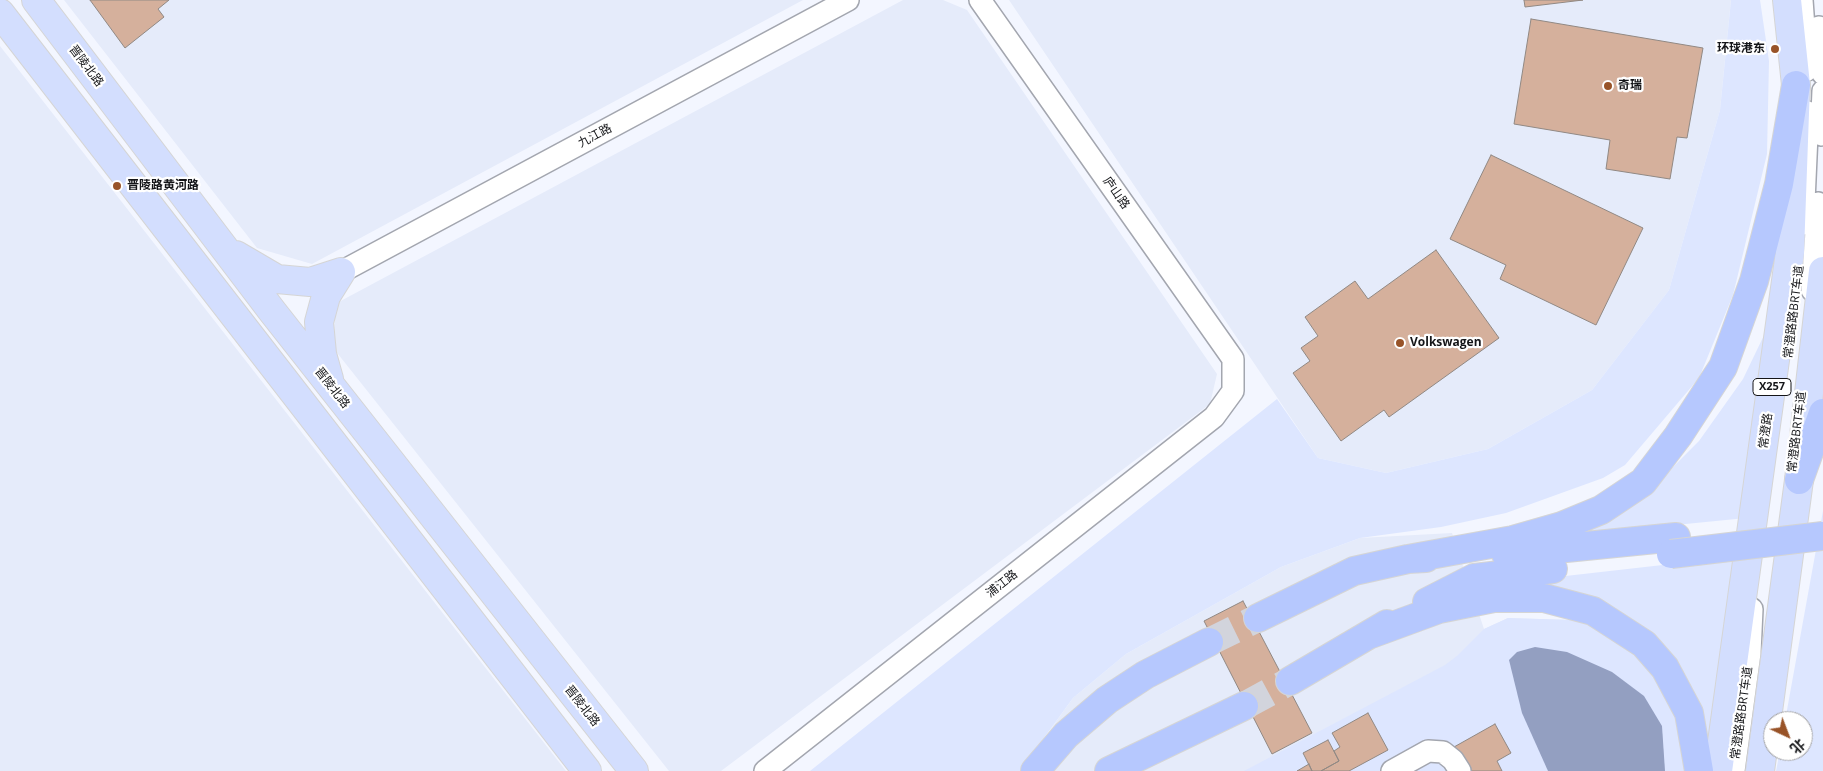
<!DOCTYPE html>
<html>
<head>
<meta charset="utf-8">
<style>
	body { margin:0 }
	#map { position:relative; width:1823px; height:771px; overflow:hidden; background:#f3f6ff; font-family:"Open Sans","Noto Sans SC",sans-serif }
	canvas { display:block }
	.north { position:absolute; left:1763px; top:711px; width:50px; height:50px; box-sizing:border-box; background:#fff; border:1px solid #a1a1a3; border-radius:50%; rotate:137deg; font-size:14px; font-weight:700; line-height:20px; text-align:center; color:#141518 }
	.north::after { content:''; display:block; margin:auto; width:18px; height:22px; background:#985328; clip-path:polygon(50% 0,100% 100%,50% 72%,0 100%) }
</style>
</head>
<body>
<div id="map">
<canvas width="1823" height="771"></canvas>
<div class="north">北</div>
</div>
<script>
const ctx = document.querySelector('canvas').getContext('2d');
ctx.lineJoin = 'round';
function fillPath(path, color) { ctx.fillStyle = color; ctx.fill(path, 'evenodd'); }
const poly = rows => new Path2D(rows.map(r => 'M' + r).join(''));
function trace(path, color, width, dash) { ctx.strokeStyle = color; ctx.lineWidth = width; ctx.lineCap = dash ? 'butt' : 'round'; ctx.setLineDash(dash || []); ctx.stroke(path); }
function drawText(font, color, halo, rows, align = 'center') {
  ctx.font = font + ' "Open Sans","Noto Sans SC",sans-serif'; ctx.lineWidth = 4.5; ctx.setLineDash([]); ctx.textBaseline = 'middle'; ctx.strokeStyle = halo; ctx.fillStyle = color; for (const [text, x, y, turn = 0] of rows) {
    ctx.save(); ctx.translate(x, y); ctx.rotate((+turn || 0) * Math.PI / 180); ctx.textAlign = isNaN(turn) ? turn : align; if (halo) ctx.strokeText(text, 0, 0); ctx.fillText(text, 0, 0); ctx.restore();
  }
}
const built = poly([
	[64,0,803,0,312,264,257,248],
	[903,0,943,0,967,10,1217,374,1210,404,721,771,669,771,334,349,335,304],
	[1009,0,1731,0,1720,110,1669,290,1592,390,1488,449,1386,473,1318,458],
	[0,46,566,771,0,771],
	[1452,533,1484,629,1508,618,1572,620,1691,771,1045,771,1032,755,1073,698,1126,654,1281,567,1360,538]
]);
const green = poly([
	[1731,0,1760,0,1769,61,1767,154,1733,295,1699,378,1625,465,1603,478,1506,513,1441,527,1360,538,1281,567,1126,654,1073,698,1020,771,810,771,1277,399,1318,458,1386,473,1488,449,1592,390,1669,290,1720,110],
	[1767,329,1746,518,1575,535,1663,477,1699,441,1743,379],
	[1823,511,1823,771,1776,771,1780,751,1803,751,1803,721,1785,721],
	[1742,556,1708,755,1701,711,1680,665,1650,631,1612,608,1548,589,1548,578],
	[1508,618,1572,620,1596,625,1636,647,1679,707,1691,771,1244,771,1445,665,1457,656,1484,629]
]);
const water = poly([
	[1535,647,1567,652,1612,672,1644,696,1662,726,1665,771,1548,771,1522,713,1509,660,1517,652]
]);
const building = poly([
	[90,0,169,0,158,9,164,17,125,48,90,0],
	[1524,0,1583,0,1525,7,1524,0],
	[1531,19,1703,48,1687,138,1677,137,1670,179,1606,169,1610,140,1514,124,1531,19],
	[1491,155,1643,228,1596,325,1500,279,1506,265,1450,239,1491,155],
	[1436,250,1499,338,1389,417,1384,410,1341,441,1293,373,1310,361,1301,348,1318,336,1305,317,1355,281,1368,299,1436,250],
	[1243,601,1312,733,1272,754,1204,621,1243,601],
	[1368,713,1388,750,1349,771,1321,771,1339,761,1334,751,1340,747,1332,733,1368,713],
	[1495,724,1511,753,1497,761,1502,771,1467,771,1454,747,1495,724],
	[1328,740,1339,761,1321,771,1312,771,1303,753,1328,740],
	[1309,764,1312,771,1297,771,1309,764]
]);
const highwayTunnel = poly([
	[1209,642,1258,618],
	[1244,706,1290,681]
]);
const minor = poly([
	[1802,0,1807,70],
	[1819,27,1823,74],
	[1821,135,1823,91],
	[1803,224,1808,112],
	[341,272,848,0],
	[1812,290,1818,203],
	[765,771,1214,417,1233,391,1233,359,980,0],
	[1392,771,1428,751,1443,752,1453,760,1460,771],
	[1734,771,1750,653,1752,609]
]);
const major = poly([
	[36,0,272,311,634,771],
	[0,13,587,771],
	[236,255,277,279,310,282,341,272],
	[329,379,322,354,319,322,326,296,341,272],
	[1718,771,1790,252,1796,85,1787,0],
	[1760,771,1799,480,1823,271]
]);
const highway = poly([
	[1799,480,1823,413],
	[1506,554,1676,537],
	[1408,559,1513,540,1562,526,1601,510,1643,482,1678,436,1723,367,1754,281,1779,184,1796,85],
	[1427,602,1474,578,1553,569],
	[1258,618,1354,571,1408,559,1426,558],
	[1371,634,1439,609,1494,598,1544,598,1593,611,1644,644,1665,668,1689,713,1699,771],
	[1290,681,1387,624],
	[1035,771,1066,735,1107,700,1145,675,1209,642],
	[1109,771,1244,706]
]);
const highwayBridge = poly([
	[1671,554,1823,536]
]);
const markers = [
	[1775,49,5,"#985328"],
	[1608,86,5,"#985328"],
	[117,186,5,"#985328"],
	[1400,343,5,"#985328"]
];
const shields = [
	[1772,387,38]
];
const shieldNames = [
	["X257",1772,387]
];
const poiNames = [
	["环球港东",1765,49,"right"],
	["奇瑞",1618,86],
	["晋陵路黄河路",127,186],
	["Volkswagen",1410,343]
];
const streetNames = [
	["晋陵北路",86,66,53],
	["九江路",595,136,-28],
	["庐山路",1116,193,55],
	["常澄路路BRT车道",1794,312,-83],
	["晋陵北路",332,388,52],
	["常澄路",1766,431,-82],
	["常澄路BRT车道",1797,432,-83],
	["浦江路",1002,584,-38],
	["晋陵北路",582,706,52],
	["常澄路路BRT车道",1742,713,-82]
];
fillPath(built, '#e5ebfa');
fillPath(green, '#dde6ff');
fillPath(water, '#939fc1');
fillPath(building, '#d5b09c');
trace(building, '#918984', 1);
trace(highwayTunnel, '#d2d4dc', 28, [28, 14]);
trace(minor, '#a3a6af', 24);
trace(major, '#d5d5d5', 30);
trace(highway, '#d5d5d5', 30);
trace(minor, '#fff', 21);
trace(major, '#d3defe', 28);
trace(highway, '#b6c8fe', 28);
trace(highwayBridge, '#d5d5d5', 30, []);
trace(highwayBridge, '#b6c8fe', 28);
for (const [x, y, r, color] of markers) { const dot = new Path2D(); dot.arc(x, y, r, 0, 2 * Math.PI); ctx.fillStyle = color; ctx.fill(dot); trace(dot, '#fff', 2); }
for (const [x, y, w] of shields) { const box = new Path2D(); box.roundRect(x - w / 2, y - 8.5, w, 17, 4); ctx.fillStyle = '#fff'; ctx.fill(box); trace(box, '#141518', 1); }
drawText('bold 11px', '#141518', null, shieldNames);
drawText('bold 12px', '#141518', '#fff', poiNames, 'left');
drawText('12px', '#141518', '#fff', streetNames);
</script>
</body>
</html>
